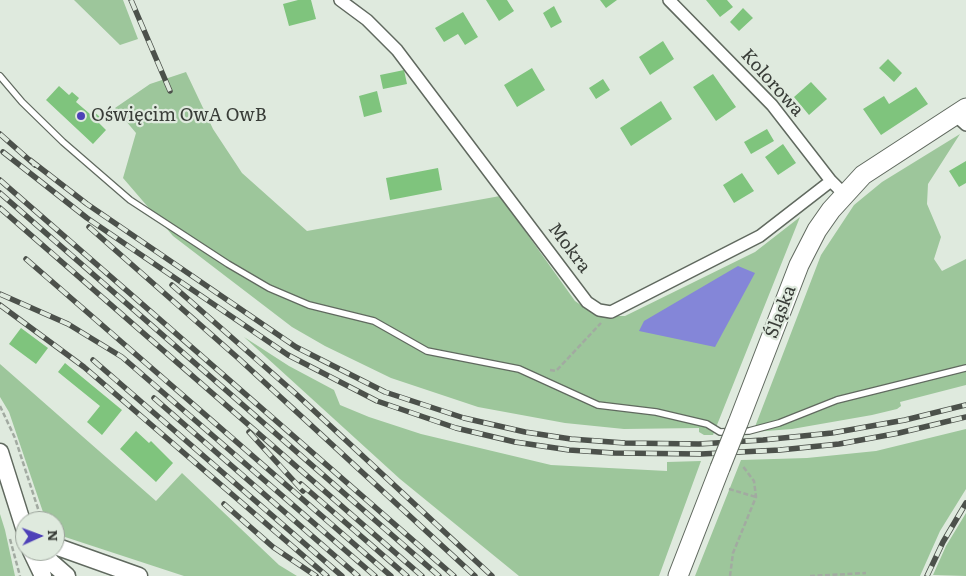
<!DOCTYPE html>
<html>
<head>
<meta charset="utf-8">
<style>
	body { margin:0 }
	#map { position:relative; width:966px; height:576px; overflow:hidden; background:#dfeade; font-family:Literata,serif }
	canvas { display:block }
	.north { position:absolute; left:15px; top:511px; width:50px; height:50px; box-sizing:border-box; background:#dfeade; border:1px solid #9da59c; border-radius:50%; rotate:88deg; font-size:14px; font-weight:700; line-height:20px; text-align:center; color:#393d38 }
	.north::after { content:''; display:block; margin:auto; width:18px; height:22px; background:#4e41b8; clip-path:polygon(50% 0,100% 100%,50% 72%,0 100%) }
</style>
</head>
<body>
<div id="map">
<canvas width="966" height="576"></canvas>
<div class="north">N</div>
</div>
<script>
const ctx = document.querySelector('canvas').getContext('2d');
ctx.lineJoin = 'round';
function fillPath(path, color) { ctx.fillStyle = color; ctx.fill(path, 'evenodd'); }
const poly = rows => new Path2D(rows.map(r => 'M' + r).join(''));
function trace(path, color, width, dash) { ctx.strokeStyle = color; ctx.lineWidth = width; ctx.lineCap = dash ? 'butt' : 'round'; ctx.setLineDash(dash || []); ctx.stroke(path); }
function drawText(font, color, halo, rows, align = 'center') {
  ctx.font = font + ' Literata,serif'; ctx.lineWidth = 4.5; ctx.setLineDash([]); ctx.textBaseline = 'middle'; ctx.strokeStyle = halo; ctx.fillStyle = color; for (const [text, x, y, turn = 0] of rows) {
    ctx.save(); ctx.translate(x, y); ctx.rotate((+turn || 0) * Math.PI / 180); ctx.textAlign = isNaN(turn) ? turn : align; if (halo) ctx.strokeText(text, 0, 0); ctx.fillText(text, 0, 0); ctx.restore();
  }
}
const green = poly([
	[74,0,123,0,138,39,120,45],
	[186,72,213,129,242,173,307,231,500,196,575,301,597,316,625,316,755,252,800,217,713,435,704,435,699,432,699,428,624,429,565,423,478,407,391,378,325,346,292,327,173,236,123,178,136,133,115,108,150,84],
	[960,134,928,184,927,204,941,237,934,259,942,271,966,259,966,385,900,402,901,406,897,409,872,415,792,429,753,432,821,255,854,205,882,182],
	[244,337,289,366,334,390,340,405,369,417,421,434,551,465,667,471,667,462,701,461,659,576,519,576,400,479],
	[0,364,156,501,182,473,279,565,297,576,184,576,62,536,55,531,55,521,47,521,44,515,9,412,0,397],
	[966,429,966,489,940,531,920,576,695,576,741,460,807,458,876,451],
	[966,513,966,576,933,575,946,546],
	[0,514,5,530,15,576,0,576]
]);
const water = poly([
	[738,266,755,273,715,347,639,331,644,321]
]);
const building = poly([
	[298,0,311,0,316,19,289,26,283,4],
	[486,0,507,0,514,11,499,21],
	[600,0,617,0,606,8],
	[706,0,727,0,733,7,720,17],
	[554,6,562,22,551,28,543,13],
	[743,8,753,18,739,31,730,22],
	[463,12,478,37,465,45,458,34,444,42,435,28],
	[663,41,674,59,650,75,639,57],
	[888,59,902,73,894,82,879,68],
	[532,68,545,90,517,107,504,85],
	[404,70,407,84,383,89,380,75],
	[713,74,736,107,716,121,693,87],
	[603,79,610,90,596,99,589,88],
	[811,82,827,99,809,115,794,97],
	[59,86,69,95,72,92,79,98,76,102,90,114,93,111,100,117,97,121,106,130,93,144,46,100],
	[916,87,928,104,881,135,863,109,884,96,889,104],
	[377,91,382,112,364,117,359,96],
	[661,101,672,119,631,146,620,128],
	[767,129,774,141,751,154,744,142],
	[783,144,796,163,778,175,765,157],
	[966,161,966,183,959,187,949,171],
	[438,168,442,190,390,200,386,178],
	[742,173,754,191,734,203,723,185],
	[21,328,48,348,36,364,9,344],
	[65,363,122,410,102,435,87,422,100,406,58,372],
	[136,431,149,443,151,441,173,463,156,482,120,449]
]);
const path = poly([
	[550,370,556,371,601,323],
	[0,406,15,438,42,521],
	[729,489,756,497],
	[10,539,20,576],
	[730,576,733,553,756,497,754,481,742,465],
	[810,576,866,573]
]);
const lane = poly([
	[0,76,22,102,63,142,130,200,228,264,269,288,309,305,374,321,427,351,519,369,598,405,656,412,707,424,720,432,749,431,779,423,837,400,966,368]
]);
const street = poly([
	[340,0,367,20,397,50,587,302,599,310,611,312,760,236,831,181],
	[669,0,772,105,831,181,844,194],
	[955,115,966,125]
]);
const secondary = poly([
	[0,452,25,531],
	[55,546,139,576],
	[31,551,43,576],
	[44,551,51,562,67,576]
]);
const primary = poly([
	[738,423,799,265,817,230,831,210,863,175,966,108],
	[678,576,720,468]
]);
const rail = poly([
	[131,0,170,91],
	[0,134,35,165],
	[3,152,87,218,288,355,377,401,456,428,515,442,569,450,614,453,701,454,780,450,839,444,899,433,966,417],
	[30,160,87,204,296,347,385,392,464,418,525,432,571,439,625,443,699,444,763,440,832,433,905,420,966,405],
	[0,180,454,576],
	[0,193,439,576],
	[0,208,422,576],
	[89,227,238,358,475,576],
	[26,259,391,576],
	[172,285,296,394,492,576],
	[0,294,68,324,122,357,375,576],
	[0,305,84,367,327,576],
	[93,360,342,576],
	[154,398,358,576],
	[249,432,303,491],
	[301,484,407,576],
	[224,504,273,547,316,576],
	[927,576,943,542,966,503]
]);
const primaryBridge = poly([
	[720,468,738,423]
]);
const markers = [
	[81,116,5,"#4e41b8"]
];
const streetNames = [
	["Kolorowa",772,83,48],
	["Mokra",569,248,53],
	["Śląska",781,312,-69]
];
const poiNames = [
	["Oświęcim OwA OwB",91,116]
];
fillPath(green, '#9dc69b');
fillPath(water, '#8486d8');
fillPath(building, '#7fc47d');
trace(lane, '#60695f', 8);
trace(street, '#60695f', 14);
trace(secondary, '#60695f', 19);
trace(primary, '#60695f', 21);
trace(path, '#a2aaa1', 2.5, [5, 2.5]);
trace(lane, '#fff', 5.5);
trace(street, '#fff', 11);
trace(secondary, '#fff', 16);
trace(primary, '#fff', 19);
trace(rail, '#4c514b', 5.5);
trace(rail, '#dfeade', 4, [11]);
trace(primaryBridge, '#60695f', 21, []);
trace(primaryBridge, '#fff', 19);
for (const [x, y, r, color] of markers) { const dot = new Path2D(); dot.arc(x, y, r, 0, 2 * Math.PI); ctx.fillStyle = color; ctx.fill(dot); trace(dot, '#dfeade', 2); }
drawText('18px', '#393d38', '#dfeade', streetNames);
drawText('18px', '#393d38', '#dfeade', poiNames, 'left');
</script>
</body>
</html>
